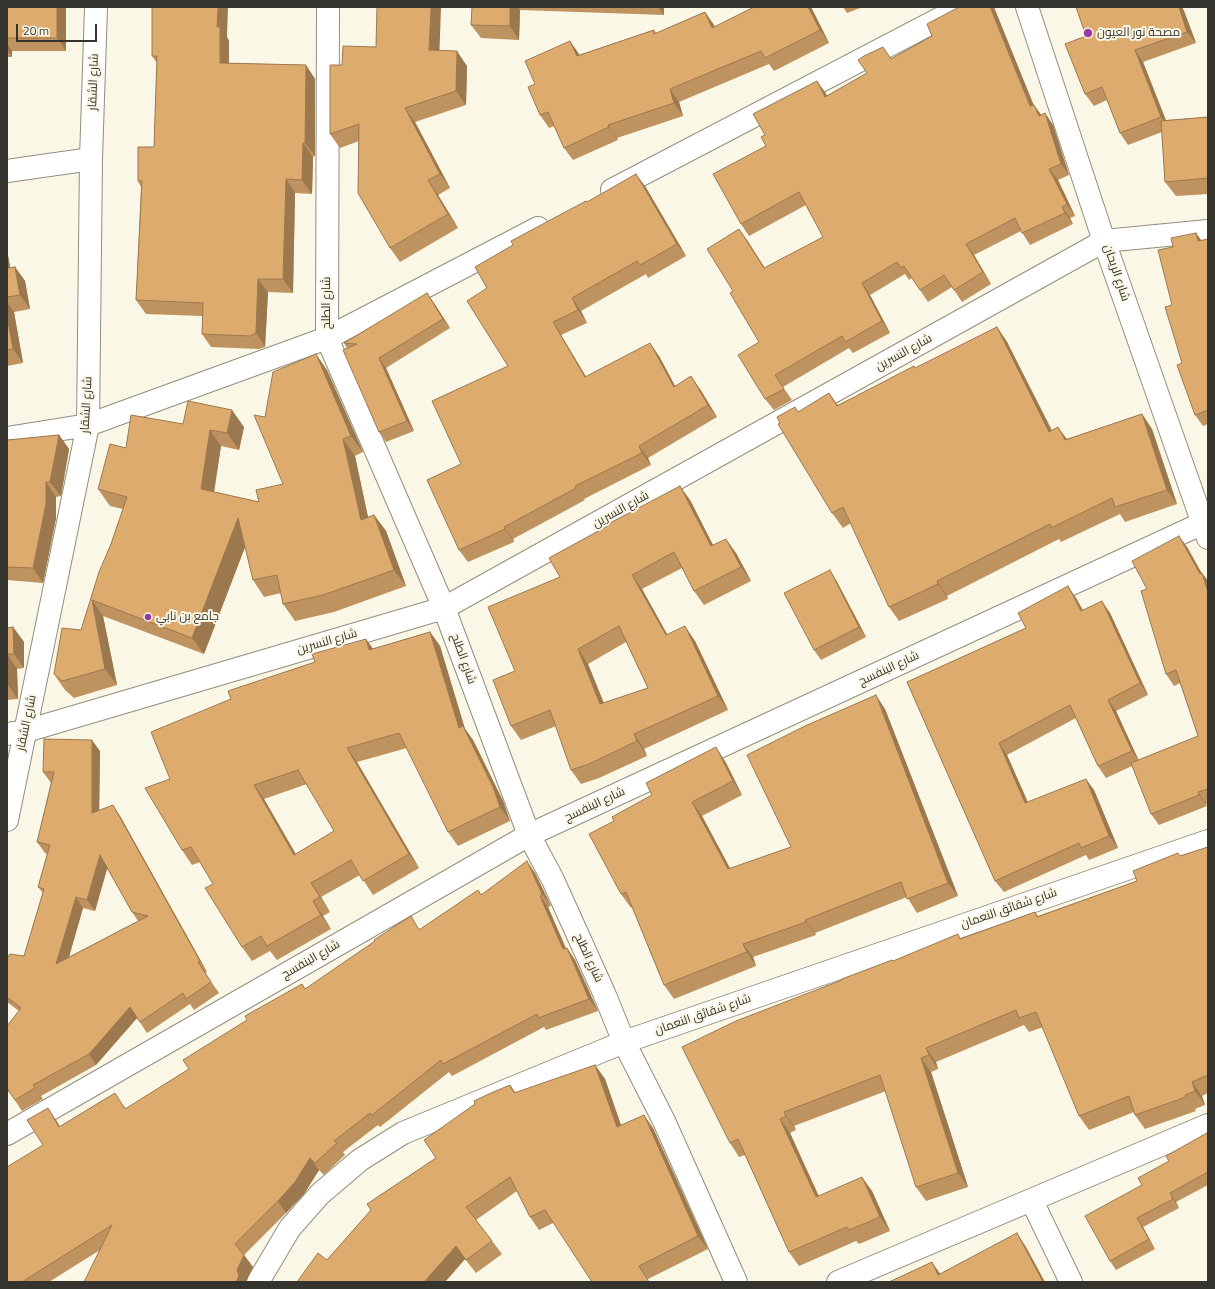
<!DOCTYPE html>
<html>
<head>
<meta charset="utf-8">
<style>
	body { margin:0 }
	#map { position:relative; width:1215px; height:1289px; overflow:hidden; background:#fbf7e6; font-family:"Titillium Web",sans-serif }
	canvas { display:block }
	.frame { position:absolute; inset:0; border:8px solid #35332d; pointer-events:none }
	.scale { position:absolute; left:16px; top:24px; width:81px; height:18px; box-sizing:border-box; border:2px solid #35332d; border-top:0; padding-left:5px; font-size:12px; line-height:14px; white-space:nowrap; color:#35332d; -webkit-text-stroke:3px #fbf7e6; paint-order:stroke }
</style>
</head>
<body>
<div id="map">
<canvas width="1215" height="1289"></canvas>
<div class="frame"></div>
<div class="scale">20 m</div>
</div>
<script>
const ctx = document.querySelector('canvas').getContext('2d');
ctx.lineJoin = 'round';
const poly = rows => new Path2D(rows.map(r => 'M' + r).join(''));
function trace(path, color, width, dash) { ctx.strokeStyle = color; ctx.lineWidth = width; ctx.lineCap = dash ? 'butt' : 'round'; ctx.setLineDash(dash || []); ctx.stroke(path); }
function fillPath(path, color) { ctx.fillStyle = color; ctx.fill(path, 'evenodd'); }
function drawText(font, color, halo, rows, align = 'center') {
  ctx.font = font + ' "Titillium Web",Cairo,sans-serif'; ctx.lineWidth = 4; ctx.setLineDash([]); ctx.textBaseline = 'middle'; ctx.strokeStyle = halo; ctx.fillStyle = color; for (const [text, x, y, turn = 0] of rows) {
    ctx.save(); ctx.translate(x, y); ctx.rotate((+turn || 0) * Math.PI / 180); ctx.textAlign = isNaN(turn) ? turn : align; if (halo) ctx.strokeText(text, 0, 0); ctx.fillText(text, 0, 0); ctx.restore();
  }
}
const minor = poly([
	[328,7,327,338,444,608,529,835,553,880,604,993,624,1042,664,1121,736,1282],
	[1027,7,1104,241,1208,538],
	[7,171,91,159],
	[612,190,962,7],
	[7,438,88,425,327,338,538,228],
	[7,734,26,731,444,608,1104,241,1208,231],
	[7,820,88,425,91,159,96,7],
	[7,1134,529,835,1203,523,1208,522],
	[1032,1201,1071,1282],
	[258,1282,290,1228,320,1194,360,1160,403,1133,624,1042,1208,841],
	[838,1282,1208,1125]
]);
const wall = poly([
	[7,7,66,7,66,51,12,51,12,57,7,57],
	[472,7,664,7,664,15,520,10,519,40,481,38,471,25],
	[754,7,811,7,829,43,774,71,769,64,679,102,683,116,617,138,618,140,573,160,564,148,554,126,549,128,540,115,535,84,570,41,579,55,654,30,656,33,705,12,715,27],
	[843,7,863,7,847,13],
	[1076,7,1182,7,1184,11,1196,43,1143,62,1166,120,1208,117,1208,194,1176,196,1165,182,1162,132,1128,145,1120,133,1107,100,1094,106,1085,94,1086,36],
	[227,37,229,41,229,63,306,65,315,79,315,156,313,157,312,194,295,193,293,293,268,292,265,347,259,349,211,347,202,334,202,316,146,314,136,300,141,187,138,181,154,147,157,63,152,56],
	[440,50,467,66,466,105,415,122,450,188,438,195,458,228,400,262,390,248,359,141,340,148,330,134,342,65],
	[891,59,1033,105,1041,115,1045,113,1053,125,1069,175,1058,180,1075,216,1070,218,1073,224,1030,245,1021,231,974,255,991,284,962,302,952,287,928,302,912,278,909,280,905,274,870,295,890,333,853,353,849,348,783,387,792,400,774,410,765,399,759,342,733,291,747,240,765,268,823,237,806,205,749,236,741,224,766,146,765,135,825,92,827,96],
	[645,186,686,256,648,278,646,274,581,311,587,323,561,335,586,377,659,356,675,386,700,389,717,417,648,458,651,465,584,499,585,500,513,539,514,542,468,562,459,550,461,464,508,366,487,288,587,202],
	[1208,239,1208,424,1203,426,1195,415,1182,363,1172,305,1202,241],
	[7,250,10,267,15,267,25,281,30,309,14,312,23,363,7,366],
	[434,303,450,328,386,368,414,431,386,442,379,432,347,348,344,343],
	[997,327,1007,342,1052,430,1067,439,1142,414,1152,429,1177,504,1125,522,1120,514,1061,542,1059,539,947,596,948,599,899,621,889,607,851,523,843,528,832,513,799,412,829,393,838,405,916,368],
	[327,370,363,452,355,456,368,517,374,515,386,531,406,586,334,612,295,621,283,604,281,593,264,597,253,580,245,547,204,654,103,616,117,685,74,698,65,690,54,674,81,630,123,509,110,506,98,489,126,448,183,424,244,427,239,450,221,446,214,492,259,502,283,484,265,417],
	[59,435,69,449,61,496,56,497,56,518,43,583,7,580,7,440],
	[690,500,713,545,736,553,751,581,704,605,694,591,682,568,642,589,667,635,695,641,728,710,644,749,647,756,599,778,581,784,571,770,556,726,521,740,511,726,515,671,560,577],
	[626,642,648,688,604,703,588,664],
	[1187,547,1201,573,1202,573,1208,581,1208,803,1206,804,1207,806,1159,825,1151,814,1132,766,1106,778,1098,766,1076,718,1007,755,1028,802,1094,790,1118,848,1089,860,1086,855,1004,892,995,881,907,682,1026,628,1076,598,1083,610,1110,613,1148,695,1116,711,1138,760,1198,736,1180,683,1174,686,1166,674,1147,589],
	[836,580,866,637,821,660,814,650],
	[13,627,24,642,24,668,17,669,18,699,7,700,7,628],
	[430,632,440,646,465,729,473,740,503,801,510,821,458,846,448,832,407,748,357,762,419,868,373,895,360,875,321,897,330,912,323,916,331,929,277,960,270,951,252,961,242,947,213,884,200,862,192,865,182,850,170,779,373,649],
	[307,784,334,831,296,854,264,799],
	[885,709,958,896,917,913,907,897,815,933,816,935,753,957,756,966,674,999,664,985,632,907,631,908,621,894,614,821,725,761,742,795,702,816,730,869,791,847],
	[100,751,99,810,120,816,207,972,205,973,219,993,194,1010,190,1004,147,1033,137,1018,96,1065,41,1096,43,1099,22,1111,10,1093,7,1090,7,1026,19,1011,7,1002,7,958,24,956,43,893,38,887,47,854,45,853,37,842,51,783,43,772],
	[107,868,132,912,138,921,69,957,83,908,95,911],
	[1208,847,1208,1093,1202,1096,1205,1105,1195,1109,1196,1111,1145,1129,1135,1115,1134,1112,1089,1130,1079,1116,1043,1027,1029,1032,1024,1025,936,1062,938,1069,931,1072,968,1187,926,1201,916,1187,886,1091,794,1126,796,1130,790,1133,819,1196,872,1191,890,1231,859,1244,856,1241,799,1266,789,1252,745,1155,739,1157,730,1143,842,980,892,960,893,961,961,939,1035,912,1038,916,1137,881,1180,856],
	[535,873,551,906,548,907,566,948,567,948,575,960,598,1011,546,1030,544,1027,452,1076,449,1072,380,1127,378,1125,343,1152,345,1155,324,1175,319,1170,304,1194,286,1213,244,1255,253,1267,246,1281,100,1250,49,1282,7,1282,43,1145,56,1120,60,1127,123,1105,126,1109,189,1069,305,989,420,929,481,895],
	[595,1065,605,1079,621,1125,653,1128,708,1249,648,1279,553,1223,539,1230,530,1217,517,1191,476,1220,502,1254,476,1273,465,1259,445,1282,297,1282,327,1260,371,1210,367,1204,436,1158,510,1085,516,1093],
	[1208,1135,1208,1185,1176,1202,1179,1208,1143,1227,1155,1249,1116,1270,1110,1261,1142,1185,1169,1161]
]);
const shadedWall = poly([
	[57,7,66,7,66,51,57,38],
	[218,7,228,7,227,37,229,41,229,77,220,63,217,27],
	[431,7,441,7,439,64,429,50],
	[510,7,518,7,520,10,519,40,510,26],
	[658,7,664,7,664,15],
	[808,7,811,7,829,43,820,30],
	[990,7,994,7,1039,118,1030,106],
	[1178,7,1182,7,1184,11,1196,43,1187,32],
	[705,12,714,25,721,41,712,28],
	[570,41,579,54,585,69,577,56],
	[7,44,12,51,12,57,7,50],
	[1135,50,1143,62,1169,129,1161,117],
	[457,51,467,66,466,105,456,91],
	[306,65,315,79,315,156,305,143],
	[817,81,825,92,833,108,825,97],
	[670,89,679,102,683,116,674,103],
	[1034,105,1042,116,1039,116],
	[405,108,415,122,450,188,440,174],
	[1045,113,1053,125,1069,175,1061,164],
	[608,125,617,138,618,140,609,127],
	[303,143,313,157,312,194,302,180],
	[1049,169,1058,180,1075,216,1067,204],
	[636,174,645,186,686,256,677,244],
	[286,179,295,193,293,293,283,279],
	[428,180,438,195,458,228,448,214],
	[1062,207,1070,218,1073,224,1065,213],
	[739,229,747,240,772,280,764,268],
	[1196,233,1204,244,1198,241],
	[966,244,974,255,991,284,983,272],
	[7,250,13,283,7,275],
	[15,267,25,281,30,309,20,295],
	[258,279,268,292,265,347,256,333],
	[862,283,870,295,890,333,882,321],
	[427,293,434,303,450,328,443,319],
	[572,298,581,311,587,323,578,310],
	[7,302,14,312,23,363,13,349,7,316],
	[553,322,561,335,594,390,585,377],
	[997,327,1007,342,1059,446,1049,432],
	[650,343,659,356,682,399,674,387],
	[316,354,327,370,363,452,351,436],
	[379,358,386,368,414,431,407,421],
	[691,376,700,389,717,417,708,405],
	[232,410,244,427,239,450,227,433],
	[1142,414,1152,429,1177,504,1167,490],
	[1058,427,1069,442,1065,440],
	[210,430,221,446,212,505,201,489],
	[59,435,69,449,61,496,50,482],
	[343,439,355,456,372,536,361,520],
	[639,446,648,458,651,465,642,453],
	[46,482,56,497,56,518,43,583,33,568],
	[680,486,690,500,721,561,711,546],
	[374,515,386,531,406,586,394,570],
	[238,518,250,534,204,654,192,638],
	[504,527,513,539,514,542,505,529],
	[1179,536,1187,547,1204,577,1202,573,1208,581,1208,592,1200,574],
	[726,539,736,553,751,581,741,567],
	[830,570,836,580,866,637,859,627],
	[632,575,642,589,676,650,666,635],
	[937,581,947,596,948,599,938,584],
	[1068,586,1076,598,1089,623,1081,611],
	[92,600,103,616,117,685,105,669],
	[1102,601,1110,613,1148,695,1140,683],
	[685,626,695,641,728,710,718,696],
	[13,627,24,642,24,668,14,654],
	[430,632,440,646,465,729,473,740,503,801,510,821,500,807,459,728],
	[366,639,376,653,369,650],
	[578,649,588,664,610,719,600,704],
	[7,654,17,669,18,699,8,685],
	[876,695,885,709,958,896,948,883],
	[1108,700,1116,711,1140,763,1132,751],
	[634,734,644,749,647,756,637,741],
	[92,740,100,751,99,824,92,813],
	[999,743,1007,755,1033,815,1025,803],
	[716,747,725,761,742,795,733,781],
	[347,748,357,762,419,868,409,854],
	[1086,779,1094,790,1118,848,1109,836],
	[254,785,264,799,304,869,294,855],
	[1198,792,1206,804,1207,806,1199,795],
	[692,802,702,816,738,883,728,869],
	[113,805,120,816,207,972,200,961],
	[100,855,108,866,95,911,87,900],
	[527,861,535,873,551,906,542,894],
	[311,883,321,897,330,912,320,897],
	[540,896,548,907,571,961,563,949],
	[76,897,83,908,64,974,56,964],
	[313,901,323,916,331,929,321,915],
	[805,920,815,933,816,935,806,922],
	[743,944,753,957,756,966,747,952],
	[567,948,575,960,598,1011,589,999],
	[130,1007,137,1018,96,1065,89,1054],
	[926,1048,936,1062,938,1069,929,1055],
	[921,1058,931,1072,968,1187,958,1173],
	[595,1065,605,1079,626,1140,617,1127],
	[1192,1082,1202,1096,1205,1105,1195,1091],
	[48,1108,56,1120,67,1139,59,1127],
	[784,1112,794,1126,796,1130,786,1116],
	[644,1115,653,1128,708,1249,698,1236],
	[780,1119,790,1133,825,1211,816,1197],
	[310,1158,319,1170,304,1194,286,1213,278,1201],
	[862,1177,872,1191,890,1231,880,1217],
	[1170,1193,1176,1202,1179,1208,1173,1199],
	[1137,1218,1143,1227,1155,1249,1149,1239],
	[1017,1233,1026,1247,1045,1282,1043,1282],
	[456,1246,465,1259,445,1282,424,1282],
	[244,1255,253,1267,246,1282,236,1282,237,1270],
	[932,1262,941,1275,938,1275]
]);
const building = poly([
	[7,7,57,7,57,38,7,38,7,7],
	[152,7,218,7,217,27,220,27,220,63,306,65,305,143,303,143,302,180,286,179,283,279,258,279,256,333,250,336,202,334,203,303,136,300,142,181,138,181,138,147,154,147,157,56,152,56,152,7],
	[377,7,431,7,429,50,457,51,456,91,405,108,440,174,428,180,448,214,390,248,358,193,359,124,330,134,330,65,342,65,343,46,376,47,377,7],
	[472,7,510,7,510,26,471,25,472,7],
	[754,7,808,7,820,30,765,58,761,51,670,89,674,103,608,125,609,127,564,148,548,112,540,115,528,87,535,84,525,61,570,41,577,56,654,30,654,34,705,12,712,28,754,7],
	[959,7,990,7,1030,106,1034,105,1039,116,1045,113,1061,164,1049,169,1067,204,1062,207,1065,213,1022,233,1015,218,966,244,983,272,954,290,944,275,920,290,904,266,901,268,897,262,862,283,882,321,845,342,842,336,775,375,784,389,765,399,738,355,759,342,730,293,733,291,707,249,739,229,764,268,823,237,799,192,741,224,713,174,766,146,761,137,765,135,753,114,817,81,825,97,867,73,858,60,864,56,883,47,891,59,932,36,927,24,959,7],
	[1076,7,1179,7,1187,32,1135,50,1161,117,1120,133,1102,87,1085,94,1065,44,1086,36,1076,7],
	[1208,117,1208,178,1165,182,1161,121,1208,117],
	[636,174,677,244,640,265,637,261,572,298,578,310,553,322,585,377,650,343,674,387,691,376,708,405,639,446,642,453,575,486,576,488,504,527,505,529,459,550,427,480,461,464,432,401,508,366,467,301,487,288,475,267,513,245,511,241,586,201,587,202,636,174],
	[1196,233,1198,241,1208,239,1208,410,1195,415,1177,365,1182,363,1165,307,1172,305,1158,250,1173,247,1171,238,1196,233],
	[15,267,20,295,7,297,7,268,15,267],
	[427,293,443,319,379,358,407,421,379,432,343,350,357,344,344,343,427,293],
	[7,316,13,349,7,350,7,316],
	[997,327,1049,432,1058,427,1065,440,1142,414,1167,490,1115,507,1112,498,1051,528,1050,524,937,581,938,584,889,607,843,507,832,513,778,424,780,423,777,417,795,407,798,412,829,393,837,406,914,366,915,368,997,327],
	[316,354,351,436,343,439,361,520,374,515,394,570,323,595,283,604,277,575,253,580,238,518,192,638,92,600,105,669,62,681,54,674,62,628,81,630,99,572,111,544,127,497,98,489,110,444,126,448,131,415,183,424,188,401,232,410,227,433,210,430,201,489,259,502,256,490,283,484,254,415,265,417,273,372,316,354],
	[59,435,50,482,46,482,46,504,33,568,7,567,7,440,59,435],
	[680,486,711,546,726,539,741,567,694,591,674,552,632,575,666,635,685,626,718,696,634,734,637,741,589,764,571,770,550,710,511,726,493,680,515,671,488,607,560,577,549,558,611,524,610,523,680,486],
	[619,626,648,688,600,704,578,649,619,626],
	[1179,536,1200,574,1202,573,1208,592,1208,789,1198,792,1199,795,1151,814,1131,763,1198,736,1176,670,1166,674,1141,591,1147,589,1132,561,1179,536],
	[830,570,859,627,814,650,784,593,830,570],
	[1068,586,1081,611,1102,601,1140,683,1108,700,1132,751,1098,766,1070,705,999,743,1025,803,1086,779,1109,836,1081,848,1079,843,995,881,907,682,1026,628,1018,613,1068,586],
	[13,627,14,654,7,654,8,685,7,685,7,628,13,627],
	[430,632,459,728,463,726,493,787,500,807,448,832,399,733,347,748,409,854,363,881,351,860,311,883,320,897,313,901,321,915,267,946,261,936,242,947,205,888,213,884,191,847,182,850,145,788,170,779,151,732,231,699,228,691,315,662,312,654,366,639,369,650,430,632],
	[298,770,334,831,294,855,254,785,298,770],
	[876,695,948,883,907,899,901,882,805,920,806,922,743,944,747,952,664,985,626,892,621,894,589,834,614,821,612,817,652,795,646,783,716,747,733,781,692,802,728,869,791,847,747,755,805,726,876,695],
	[44,739,92,740,92,813,113,805,200,961,198,962,211,982,186,999,183,993,140,1022,130,1007,89,1054,33,1085,35,1088,15,1100,7,1088,7,1026,21,1008,7,997,7,958,10,954,24,956,44,889,38,887,50,845,37,842,54,772,43,772,44,739],
	[100,855,132,912,148,916,56,964,76,897,87,900,100,855],
	[1208,847,1208,1075,1192,1082,1195,1091,1185,1095,1186,1097,1135,1115,1129,1096,1079,1116,1036,1012,1019,1018,1016,1010,926,1048,929,1055,921,1058,958,1173,916,1187,880,1075,784,1112,786,1116,780,1119,816,1197,862,1177,880,1217,849,1230,847,1227,789,1252,738,1139,730,1143,682,1047,736,1021,842,980,842,979,892,960,893,961,958,934,960,939,1035,912,1037,917,1137,881,1133,871,1178,853,1180,856,1208,847],
	[527,861,542,894,540,896,563,949,567,948,589,999,538,1018,537,1014,443,1064,441,1060,372,1115,370,1113,334,1141,337,1143,315,1163,310,1158,295,1182,278,1201,235,1244,244,1255,237,1270,239,1276,236,1282,84,1282,112,1225,22,1282,7,1282,7,1167,43,1145,27,1120,48,1108,59,1127,115,1093,125,1109,189,1069,183,1060,247,1020,245,1016,302,984,305,989,375,941,374,940,411,916,419,930,478,890,481,895,527,861],
	[595,1065,617,1127,644,1115,698,1236,639,1266,649,1282,592,1282,545,1210,530,1217,510,1177,466,1207,492,1241,466,1260,456,1246,424,1282,297,1282,318,1253,327,1260,371,1210,367,1204,436,1158,424,1140,475,1104,474,1101,491,1093,510,1085,514,1093,595,1065],
	[1207,1133,1208,1135,1208,1172,1170,1193,1173,1199,1137,1218,1149,1239,1110,1261,1085,1216,1142,1185,1138,1178,1169,1161,1166,1156,1207,1133],
	[1017,1233,1043,1282,889,1282,932,1262,938,1275,1017,1233]
]);
const markers = [
	[1088,33,5,"#9a39a0"],
	[148,617,4,"#9a39a0"]
];
const poiNames = [
	["مصحة نور العيون",1097,33],
	["جامع بن نابي",156,617]
];
const streetNames = [
	["شارع الشقار",94,82,-88],
	["شارع الريحان",1116,273,71],
	["شارع الطلح",327,303,-90],
	["شارع النسرين",904,353,-29],
	["شارع الشقار",87,405,-87],
	["شارع النسرين",621,510,-29],
	["شارع النسرين",327,642,-16],
	["شارع الطلح",463,659,70],
	["شارع البنفسج",889,669,-25],
	["شارع الشقار",27,723,-78],
	["شارع البنفسج",595,805,-25],
	["شارع شقائق النعمان",1009,909,-19],
	["شارع الطلح",588,958,65],
	["شارع البنفسج",311,960,-30],
	["شارع شقائق النعمان",703,1015,-19]
];
trace(minor, '#928e7f', 24);
trace(minor, '#fff', 22);
fillPath(wall, '#bf935f');
fillPath(shadedWall, '#9b784e');
fillPath(building, '#deab6f');
trace(building, '#9b784e', 1);
for (const [x, y, r, color] of markers) { const dot = new Path2D(); dot.arc(x, y, r, 0, 2 * Math.PI); ctx.fillStyle = color; ctx.fill(dot); trace(dot, '#fbf7e6', 1.5); }
drawText('12px', '#35332d', '#fbf7e6', poiNames, 'left');
drawText('12px', '#35332d', '#fbf7e6', streetNames);
</script>
</body>
</html>
